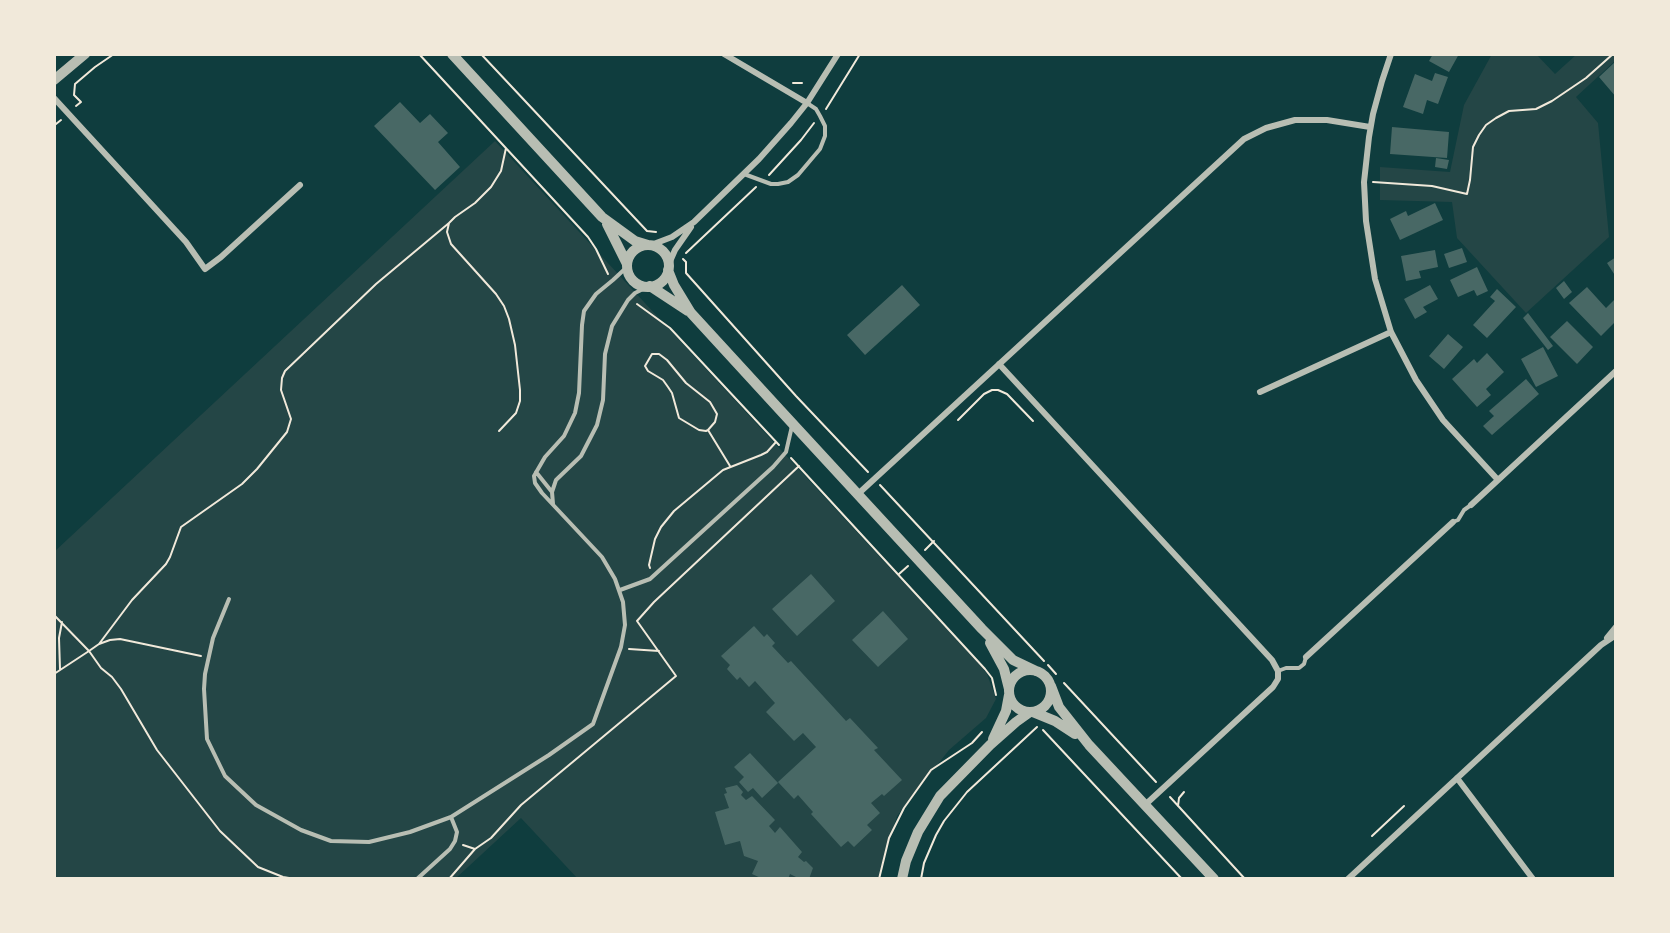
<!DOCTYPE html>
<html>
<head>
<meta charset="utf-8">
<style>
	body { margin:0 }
	#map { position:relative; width:1670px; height:933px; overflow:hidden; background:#0f3d3e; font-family:"Source Sans 3",sans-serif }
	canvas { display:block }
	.frame { position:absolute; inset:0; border:56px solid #f1e9da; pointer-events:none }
</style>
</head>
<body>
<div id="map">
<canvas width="1670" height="933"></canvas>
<div class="frame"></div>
</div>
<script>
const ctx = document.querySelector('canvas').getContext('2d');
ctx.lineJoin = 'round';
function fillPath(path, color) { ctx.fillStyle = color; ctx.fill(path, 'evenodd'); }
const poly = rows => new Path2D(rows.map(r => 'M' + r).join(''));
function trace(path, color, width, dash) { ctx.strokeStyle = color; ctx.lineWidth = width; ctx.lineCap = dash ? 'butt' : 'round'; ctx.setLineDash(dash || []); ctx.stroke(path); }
const green = poly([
	[1492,54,1536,54,1555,74,1577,54,1616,54,1616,60,1576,97,1598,123,1609,237,1526,313,1457,238,1452,202,1380,200,1380,167,1450,172,1464,105],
	[495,141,979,664,987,674,996,699,986,718,949,750,897,816,878,879,578,879,521,818,455,879,54,879,54,552]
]);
const building = poly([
	[1433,54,1459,54,1449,72,1429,61],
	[1616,61,1616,97,1599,77],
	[1435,73,1448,77,1438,104,1427,100,1423,114,1403,107,1415,74,1432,81],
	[400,102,420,123,430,114,448,133,438,142,460,167,435,190,374,126],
	[1392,127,1449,132,1447,158,1390,154],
	[1436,158,1449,160,1447,169,1435,167],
	[1435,203,1443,220,1400,240,1390,219,1406,211,1408,216],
	[1462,248,1467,262,1449,268,1444,254],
	[1435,250,1438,267,1419,271,1421,278,1406,281,1401,256],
	[1616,257,1616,277,1607,263],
	[1477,267,1488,291,1477,296,1474,290,1458,297,1450,280],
	[1564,281,1572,292,1564,299,1556,288],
	[902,285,920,305,865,355,847,335],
	[1430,285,1438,299,1423,307,1427,312,1415,319,1404,299],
	[1587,287,1606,308,1616,298,1616,321,1601,336,1569,303],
	[1497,289,1516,307,1487,338,1473,325,1495,301,1490,297],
	[1528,313,1553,346,1548,350,1523,318],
	[1567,321,1593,347,1577,364,1550,337],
	[1448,334,1463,347,1444,369,1429,356],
	[1543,347,1558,376,1536,387,1521,359],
	[1487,353,1504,372,1486,389,1491,395,1477,407,1452,379,1474,359,1477,363],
	[1526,379,1539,394,1492,435,1483,426,1494,416,1489,411],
	[811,574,835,601,797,636,772,609],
	[883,611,908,639,878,667,852,640],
	[754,626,764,637,767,634,775,643,772,646,788,663,791,661,846,721,850,718,878,748,874,750,902,780,884,796,882,794,871,803,880,813,867,825,872,830,854,847,848,841,841,847,811,814,813,812,798,795,794,799,778,782,816,747,803,733,794,741,766,712,775,703,755,681,749,687,740,677,737,680,727,669,730,665,721,656],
	[750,753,778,783,762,798,753,788,748,792,739,782,744,777,734,767],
	[737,785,743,792,741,795,746,800,752,796,775,820,769,826,775,833,780,827,802,852,798,857,804,862,806,861,813,868,809,879,800,879,790,874,788,879,763,879,752,874,758,861,744,856,740,841,725,845,715,812,729,808,724,794,727,793,725,788]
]);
const path = poly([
	[419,54,588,237,596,249,608,274],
	[481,54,647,231,656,232],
	[793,83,802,83],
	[76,106,81,102,74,95,75,84,95,67,114,54],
	[826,109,860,54],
	[54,122,56,124,61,120],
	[769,175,801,140,814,123],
	[1373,182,1432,186,1467,194,1470,180,1473,147,1479,135,1486,125,1496,118,1509,111,1536,109,1552,101,1586,78,1613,54],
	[686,253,756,187],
	[683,259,686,262,686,273,796,396,868,472],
	[637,304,670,328,779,445],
	[958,420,984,394,992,390,998,390,1007,394,1033,421],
	[708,430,706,431,699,430,679,418,672,393,668,387,663,380,648,371,645,366,652,354,659,354,667,360,686,383,710,402,717,414,715,422,708,430,730,466],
	[499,431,516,413,520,401,520,390,515,345,509,319,504,306,496,294,451,244,447,232,449,223,455,217,475,203,491,187,501,171,506,148],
	[791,458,985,669,992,678,996,695],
	[880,485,1044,661],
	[925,550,934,541],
	[650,568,649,565,655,539,661,527,674,511,723,470,761,455,767,452,776,442],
	[899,574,908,566],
	[54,615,89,651,99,644,132,600,166,564,170,557,181,527,242,484,257,469,287,432,291,419,281,390,282,378,285,371,376,284,449,223],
	[99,644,110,640,120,639,201,656],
	[629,649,659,651],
	[1048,665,1056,674],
	[60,669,59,638,62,622],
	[54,674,89,651,101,668,112,677,121,689,157,750,220,831,258,867,283,877,295,879],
	[1064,683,1156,782],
	[1043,730,1182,879],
	[1170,797,1245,879],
	[1178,806,1179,798,1184,792],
	[1372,836,1404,806],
	[463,845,475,849,491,838,521,805,676,676,637,621,654,602,799,466],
	[1547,878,1548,879],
	[449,879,475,849],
	[879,879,889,838,904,808,931,770,972,743,982,732],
	[921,879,924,863,936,835,944,821,967,792,1037,727]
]);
const service = poly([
	[744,174,771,184,778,184,788,182,798,175,820,149,825,136,825,126,820,116,816,109,807,103],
	[536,472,552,492],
	[553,504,552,492,556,480,581,456,597,425,603,400,605,354,612,326,628,300,635,293,647,287],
	[1453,522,1458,520,1464,510,1471,505],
	[620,590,650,579,773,467,786,452,792,426],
	[229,599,213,638,205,674,204,689,207,739,225,776,256,805,301,830,331,841,369,842,410,832,451,817,549,755,593,724,621,647,625,625,623,602,615,579,602,557,542,493,535,483,534,476,545,457,564,436,575,413,579,393,582,325,584,311,596,294,613,280,627,267],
	[1278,671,1286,668,1299,668,1304,664,1306,657],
	[417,879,450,849,455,841,457,832,451,817]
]);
const minor = poly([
	[724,54,807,103],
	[1391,54,1382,81,1373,114,1369,137,1364,182,1366,221,1375,279,1391,332,1416,380,1443,420,1498,480],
	[54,98,186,242,205,269,221,257,300,185],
	[651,245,672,237,694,222,759,159,791,123,807,103,838,54],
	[668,266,675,250,691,227],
	[999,364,1272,660,1278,671,1278,679,1273,687,1146,804],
	[1260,392,1391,332],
	[858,494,1244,139,1266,128,1295,120,1327,120,1370,127],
	[1471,505,1616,371],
	[1607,638,1616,627],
	[1306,657,1453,522],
	[1457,778,1533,879],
	[1348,879,1601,645,1616,635]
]);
const tertiary = poly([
	[452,54,602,217,635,241,648,245],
	[54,80,85,54],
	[607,224,627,264],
	'627 266a21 21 0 1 1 42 0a21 21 0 1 1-42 0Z',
	[668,270,674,285,691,313,780,410,982,629,1013,660,1036,671],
	[650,286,688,311],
	[990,643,1004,669,1009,689],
	'1009 691a21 21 0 1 1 42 0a21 21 0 1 1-42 0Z',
	[1051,686,1059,707,1089,745,1214,879],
	[1033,712,1055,721,1075,734],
	[993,739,1006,711,1009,695],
	[902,879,906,861,918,832,940,796,990,745,1016,722,1030,712]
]);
fillPath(green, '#244646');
fillPath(building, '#486865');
trace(path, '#f1e9da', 2);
trace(service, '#b8beb3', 4);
trace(minor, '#b8beb3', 6);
trace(tertiary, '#b8beb3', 10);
</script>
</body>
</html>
